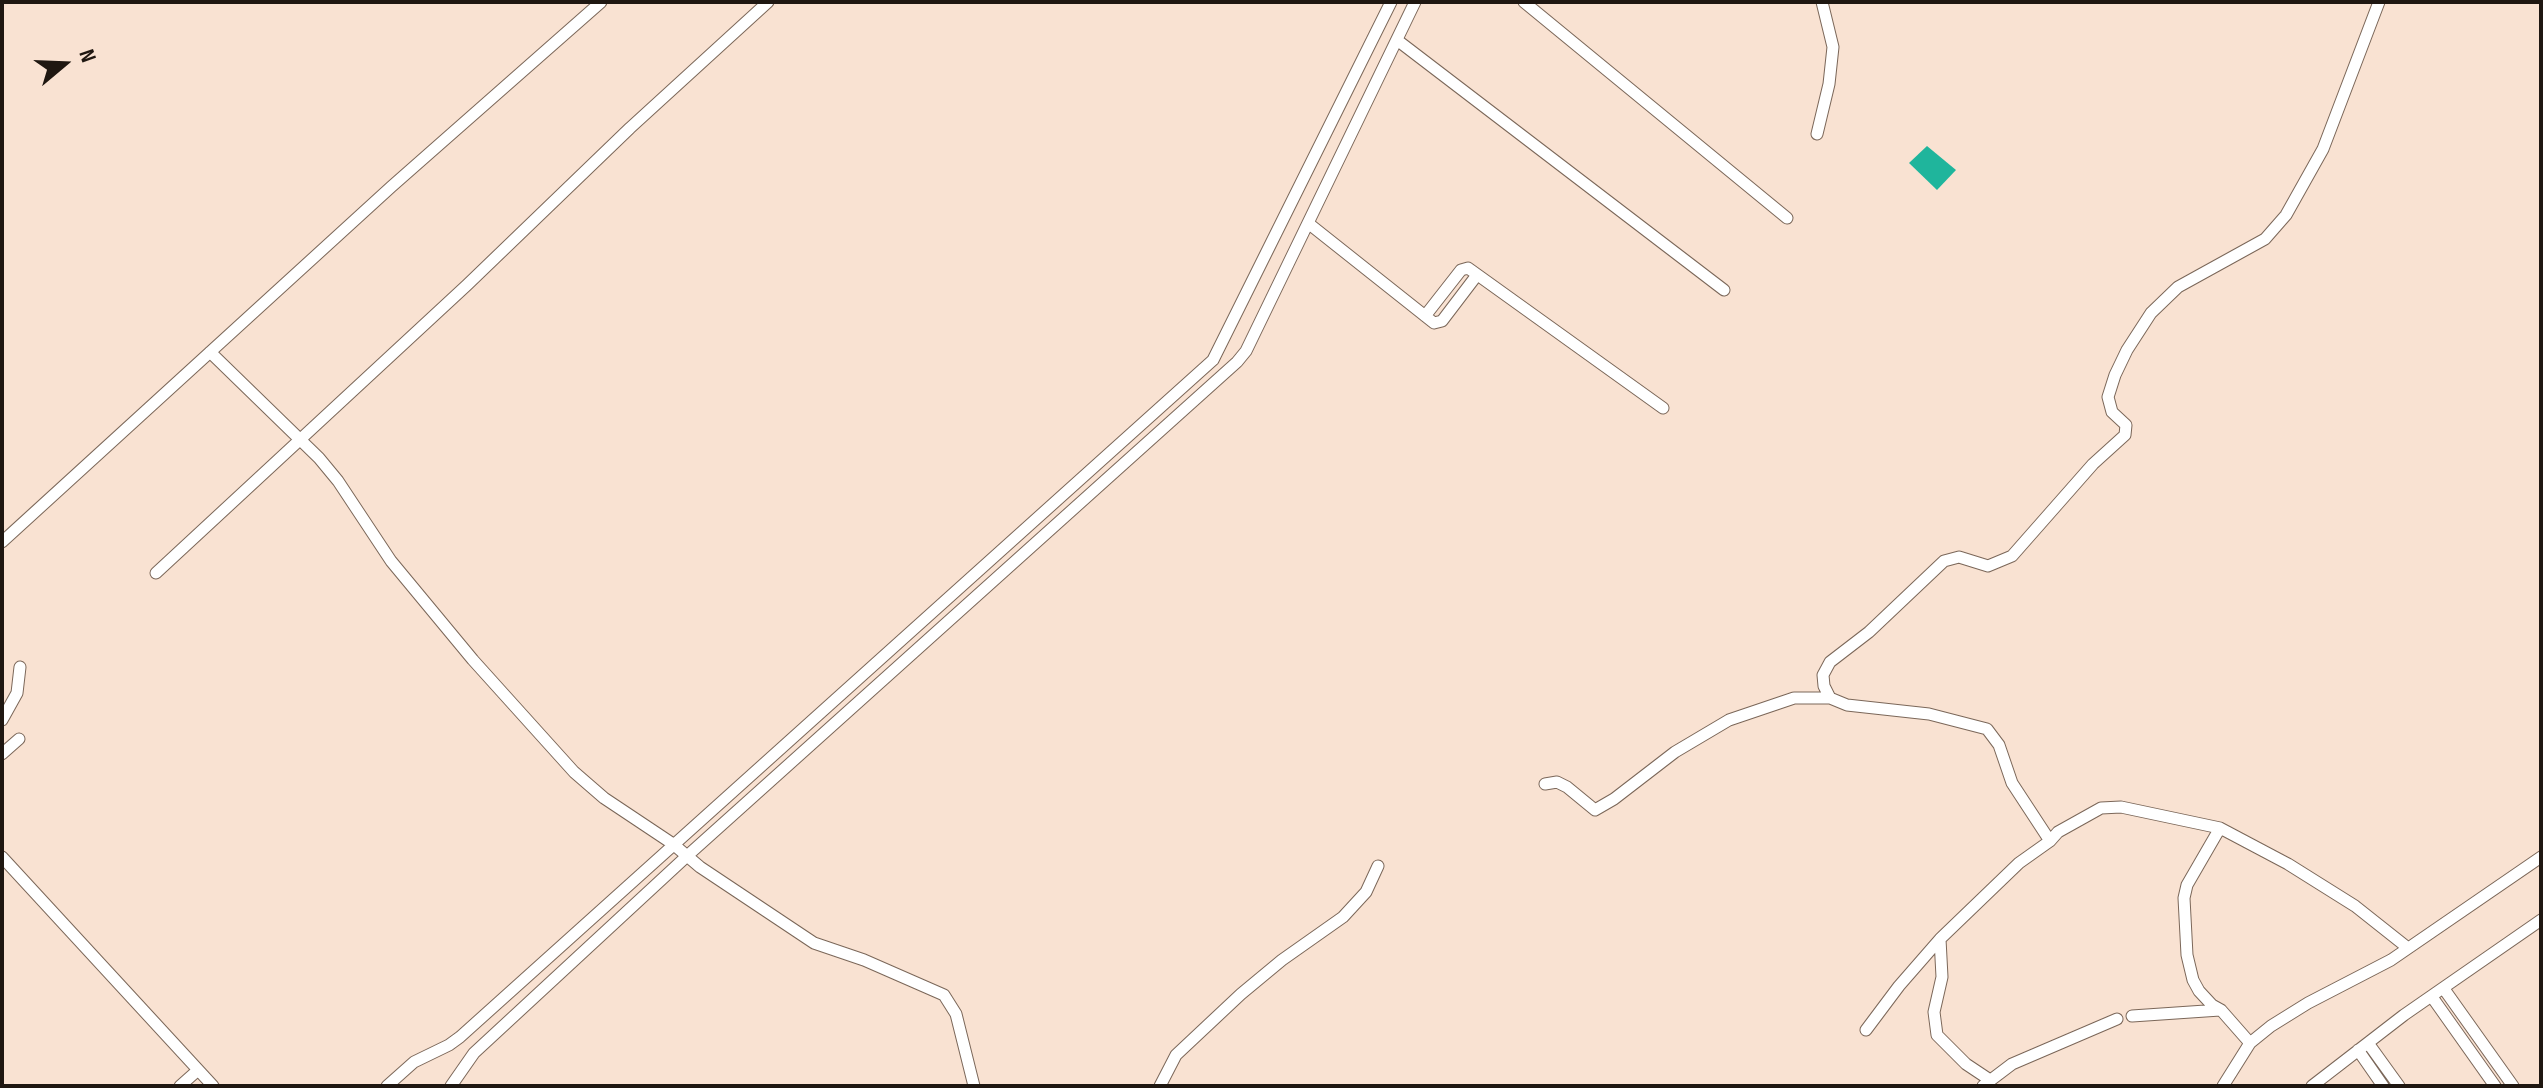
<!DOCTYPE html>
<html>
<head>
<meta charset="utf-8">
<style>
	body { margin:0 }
	#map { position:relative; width:2543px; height:1088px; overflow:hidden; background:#f9e2d2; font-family:"Sofia Sans Condensed",sans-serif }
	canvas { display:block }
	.frame { position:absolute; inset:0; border:4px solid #1f1711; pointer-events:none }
	.north { position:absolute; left:24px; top:24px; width:80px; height:80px; -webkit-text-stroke:6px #f9e2d2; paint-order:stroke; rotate:71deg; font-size:22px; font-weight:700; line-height:32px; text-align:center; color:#1f1711 }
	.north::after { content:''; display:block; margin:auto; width:28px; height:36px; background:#1f1711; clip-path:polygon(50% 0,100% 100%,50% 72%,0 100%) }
</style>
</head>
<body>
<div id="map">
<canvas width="2543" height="1088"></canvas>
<div class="frame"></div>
<div class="north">N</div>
</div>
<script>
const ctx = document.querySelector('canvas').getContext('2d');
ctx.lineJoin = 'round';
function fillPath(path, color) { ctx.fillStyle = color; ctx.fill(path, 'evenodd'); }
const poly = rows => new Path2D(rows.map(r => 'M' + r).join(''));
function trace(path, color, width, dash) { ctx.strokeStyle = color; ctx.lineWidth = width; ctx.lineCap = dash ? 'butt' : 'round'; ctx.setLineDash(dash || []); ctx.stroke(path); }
const water = poly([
	[1927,146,1956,170,1937,190,1909,163]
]);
const street = poly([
	[1524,2,1787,218],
	[1397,40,1724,290],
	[1817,134,1829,84,1833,47,1822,2],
	[1308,223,1434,323,1442,321,1477,275],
	[1425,316,1461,270,1468,268,1663,408],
	[210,352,319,458,338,481,391,561,473,660,574,772,604,798,673,844,700,867,814,943,864,960,944,995,956,1014,974,1086],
	[2,542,391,187,601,2],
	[156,573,467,285,630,128,768,2],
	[2,720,17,693,20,667],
	[2,754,19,739],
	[1545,784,1557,782,1567,787,1595,810,1614,799,1675,752,1729,720,1794,698,1830,698],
	[2220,828,2187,885,2184,898,2187,955,2193,980,2199,991,2212,1005,2221,1010,2250,1043],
	[2050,841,2012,783,1999,745,1987,729,1929,714,1847,705,1830,698,1824,686,1823,675,1830,662,1869,632,1944,561,1959,557,1988,566,2012,556,2093,464,2125,435,2126,425,2112,412,2108,397,2115,375,2127,350,2151,313,2178,287,2265,239,2286,215,2323,149,2379,2],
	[2,857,213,1086],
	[2444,989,2513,1086],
	[2432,997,2495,1086],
	[2132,1016,2220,1010],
	[1866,1030,1899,986,1940,939],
	[2368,1043,2399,1086],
	[2358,1050,2383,1086],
	[1990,1080,1966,1064,1937,1035,1934,1012,1942,977,1940,939,2019,863,2050,841,2058,832,2101,808,2121,807,2220,828,2288,864,2355,906,2408,948],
	[180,1086,198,1070],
	[387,1086,414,1062,449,1045,460,1037,1213,360,1391,2],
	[451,1086,474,1053,687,856,1237,362,1246,351,1415,2],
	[1160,1086,1176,1055,1241,994,1282,960,1343,917,1366,892,1378,866],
	[1983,1086,2012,1064,2117,1019],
	[2223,1086,2250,1043,2271,1026,2308,1003,2391,960,2541,857],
	[2312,1086,2404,1015,2541,920]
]);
fillPath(water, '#1fb59c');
trace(street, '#7b6759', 13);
trace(street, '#fff', 11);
</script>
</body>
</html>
